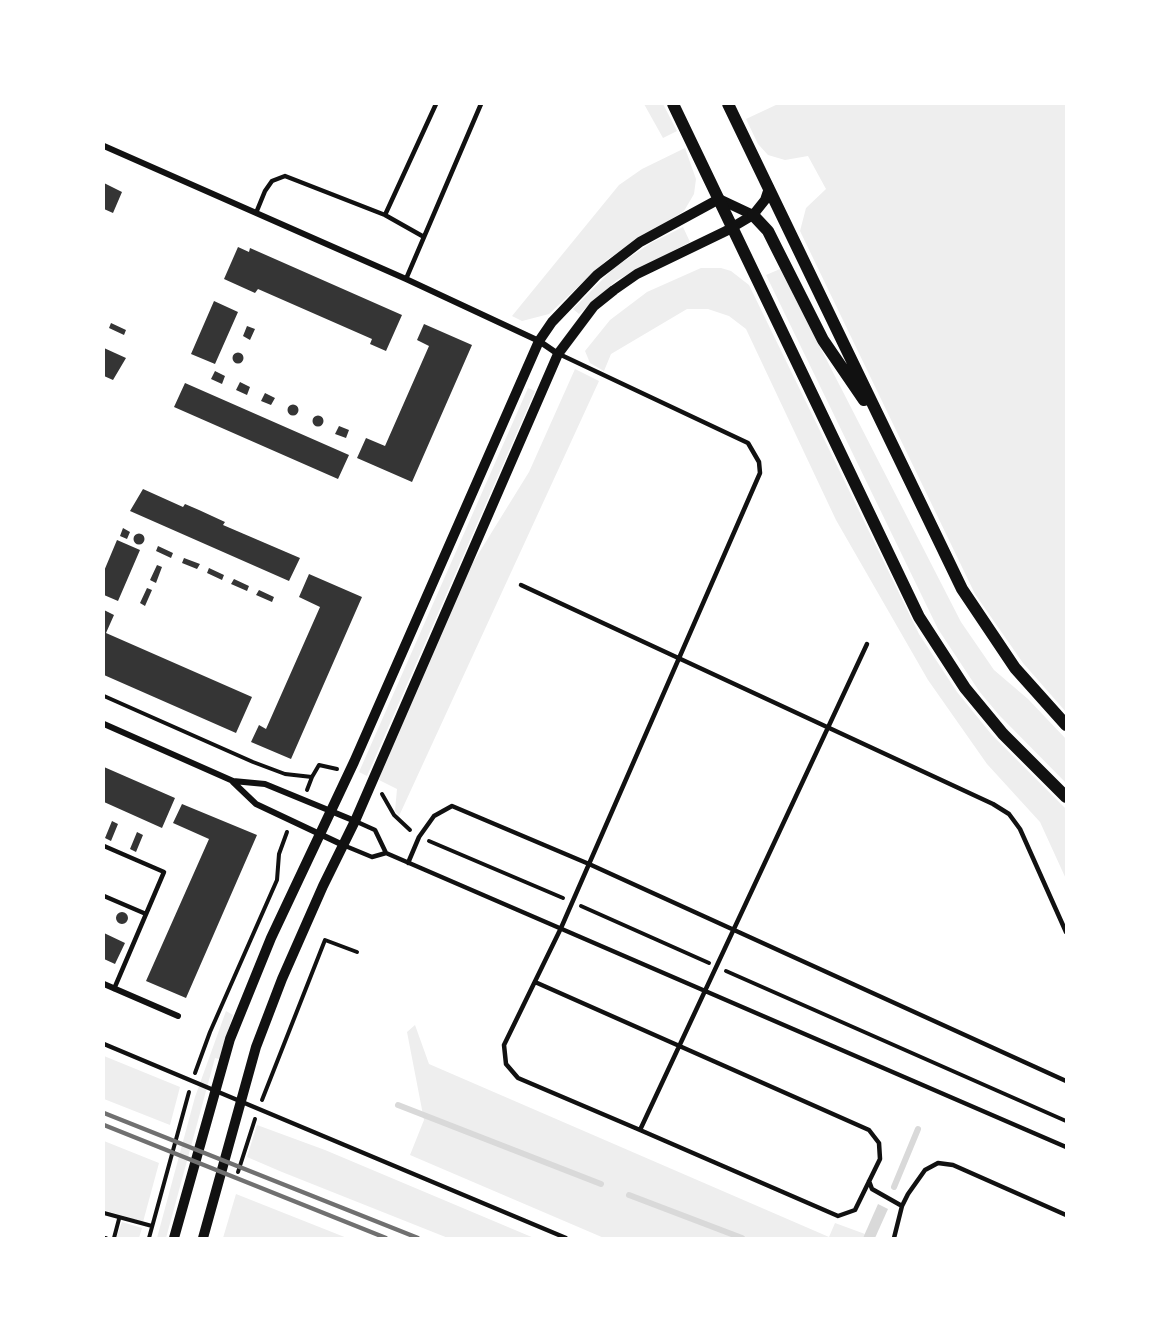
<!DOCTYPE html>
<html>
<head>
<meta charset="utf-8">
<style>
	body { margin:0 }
	#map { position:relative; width:1170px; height:1342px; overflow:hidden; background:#fff; font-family:"DejaVu Sans",sans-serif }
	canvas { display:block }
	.frame { position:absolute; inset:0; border:105px solid #fff; pointer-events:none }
</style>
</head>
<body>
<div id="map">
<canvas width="1170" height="1342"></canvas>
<div class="frame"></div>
</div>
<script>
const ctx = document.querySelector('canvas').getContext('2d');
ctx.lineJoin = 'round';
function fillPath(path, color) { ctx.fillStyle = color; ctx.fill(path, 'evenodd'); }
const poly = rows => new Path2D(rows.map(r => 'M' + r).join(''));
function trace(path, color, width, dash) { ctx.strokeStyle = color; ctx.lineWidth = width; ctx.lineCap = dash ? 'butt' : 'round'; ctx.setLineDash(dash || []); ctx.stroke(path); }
const green = poly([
	[644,104,663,104,677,131,663,138],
	[778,104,1066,104,1066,712,1023,663,975,594,800,231,806,208,826,189,808,156,785,160,768,155,758,144,746,119],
	[685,148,696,179,694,194,684,211,608,259,549,314,522,321,512,316,619,185,642,169],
	[683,227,690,242,617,280,579,314,573,309,615,267,651,243],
	[701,268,721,268,731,271,749,285,919,634,957,692,992,735,1066,809,1066,879,1040,822,987,764,928,680,836,520,746,329,729,316,708,309,687,309,611,354,604,371,590,363,585,351,610,320,647,292],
	[780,269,961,622,994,670,1028,699,1066,739,1066,783,999,715,979,691,938,629,766,275],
	[575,369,599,381,399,816,395,811,397,789,379,780,384,763,469,569,529,472],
	[528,388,535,391,367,776,359,772],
	[226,1011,233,1015,219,1059,215,1058,166,1238,157,1238,195,1097],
	[415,1025,429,1064,829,1237,835,1223,865,1234,863,1238,604,1238,410,1155,424,1120,407,1032],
	[104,1056,180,1087,170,1125,104,1099],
	[257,1125,325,1150,534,1238,448,1238,282,1172,247,1157],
	[104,1141,159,1163,143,1222,104,1210],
	[236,1194,347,1238,223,1238],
	[122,1222,142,1228,139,1238,116,1238]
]);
const water = poly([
	[878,1204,888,1209,875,1238,863,1238]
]);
const stream = poly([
	[398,1105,601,1184],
	[894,1187,918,1129],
	[629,1195,742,1238]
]);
const building = poly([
	[104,183,122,192,113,213,104,209],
	[238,247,249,252,250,248,402,315,386,351,370,344,372,339,258,289,255,293,224,279],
	[214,301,238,312,215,364,191,354],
	[111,323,126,330,124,335,109,328],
	[424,324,472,345,412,482,357,458,366,438,385,446,429,346,417,340],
	[247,326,255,329,250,340,243,336],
	[104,348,126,358,113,380,104,376],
	'232.5 358a5.5 5.5 0 1 1 11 0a5.5 5.5 0 1 1-11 0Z',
	[215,371,225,376,222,384,211,379],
	[240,382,250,387,247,395,236,390],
	[185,383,349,455,338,479,174,407],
	[265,393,275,398,271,405,261,401],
	'287.5 410a5.5 5.5 0 1 1 11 0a5.5 5.5 0 1 1-11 0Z',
	'312.5 421a5.5 5.5 0 1 1 11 0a5.5 5.5 0 1 1-11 0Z',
	[339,426,349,430,346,438,335,434],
	[143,489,183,507,185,504,199,510,225,522,223,525,300,558,289,581,130,511],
	[123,528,130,532,127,539,120,536],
	'133.5 539a5.5 5.5 0 1 1 11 0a5.5 5.5 0 1 1-11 0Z',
	[117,540,140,550,118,601,104,595,104,571],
	[158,546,173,553,171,558,156,551],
	[184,558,200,564,197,569,182,563],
	[157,565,162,567,156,583,150,580],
	[209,568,224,575,222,580,207,573],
	[309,574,362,597,291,759,251,742,259,725,266,729,320,607,299,597],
	[234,579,249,586,247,591,231,584],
	[147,588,152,590,145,606,140,603],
	[259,590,274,597,272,602,256,595],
	[104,610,114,615,106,633,252,697,236,733,104,675],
	[104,767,175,798,162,828,104,802],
	[182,804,257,835,186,998,146,981,209,839,173,823],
	[112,821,118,824,111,841,105,838],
	[137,832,143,835,136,852,130,849],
	'116 918a6 6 0 1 1 12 0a6 6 0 1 1-12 0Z',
	[104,933,125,943,115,964,104,959]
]);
const path = poly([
	[104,696,253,762,285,774,312,777,319,765,337,769],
	[307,790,312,777],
	[382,794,394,815,410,830],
	[429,841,563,898],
	[581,906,709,963],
	[726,971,1066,1121],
	[195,1073,210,1032,277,880,279,854,287,832],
	[262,1100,325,940,357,952],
	[238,1172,255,1119],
	[104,1213,152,1226],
	[104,1238,106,1238],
	[114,1238,119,1219],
	[149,1238,189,1092]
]);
const service = poly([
	[256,213,265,191,272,181,285,176,385,215,424,237],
	[385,215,436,104],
	[406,279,481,104],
	[559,354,748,443,759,462,760,473,561,928,504,1045,506,1064,518,1078,640,1130,867,644],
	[521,585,993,804,1009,814,1020,829,1066,932],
	[355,821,375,830,386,853],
	[343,845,372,857,386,853,1066,1147],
	[104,846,164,872,114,989],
	[408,863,419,837,434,816,452,806,589,864,1066,1081],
	[104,896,146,914],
	[535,982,869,1130,879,1143,880,1159,855,1210,838,1216,640,1130],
	[104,1044,566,1238],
	[869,1181,872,1189,902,1206],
	[894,1238,902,1206,908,1194,925,1170,938,1163,953,1165,1066,1215]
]);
const minor = poly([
	[104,146,406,279,539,341,558,354],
	[104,724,233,781,265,784,355,821],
	[233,782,256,804,343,845],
	[104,984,178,1016]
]);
const tertiary = poly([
	[174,1238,230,1039,271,938,354,762,539,341,552,322,597,275,640,242,719,199,753,215],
	[203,1238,256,1047,282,979,323,886,355,821,558,354,594,306,614,290,637,274,726,231,753,215,765,200,769,188]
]);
const secondary = poly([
	[673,104,919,617,965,688,1003,734,1066,797],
	[728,104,962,589,1015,668,1066,725],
	[753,215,768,231,776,247,823,340,864,400]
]);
const rail = poly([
	[104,1113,418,1238],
	[104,1125,386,1238]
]);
fillPath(green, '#eee');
fillPath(water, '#d9d9d9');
trace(stream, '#d9d9d9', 6);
fillPath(building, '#353535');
trace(path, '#111', 4);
trace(service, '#111', 4.5);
trace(minor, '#111', 6);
trace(tertiary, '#111', 10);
trace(secondary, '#111', 12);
trace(rail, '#707070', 4.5);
</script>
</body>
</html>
